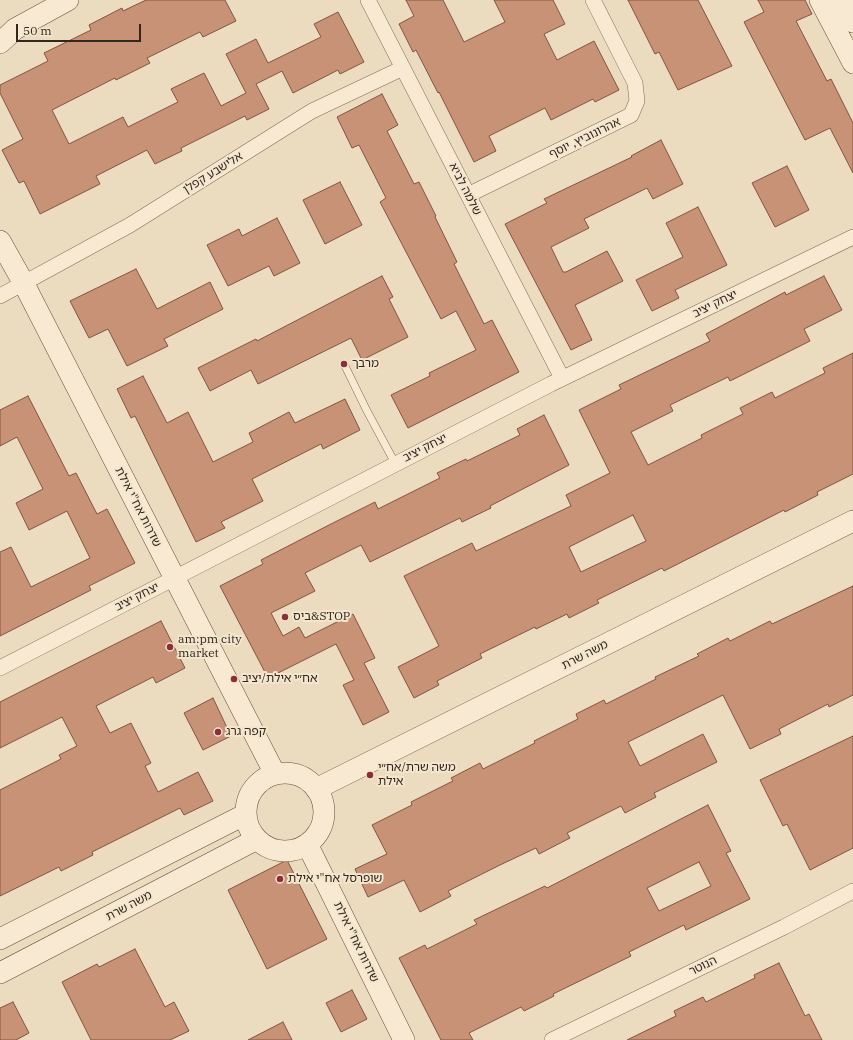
<!DOCTYPE html>
<html>
<head>
<meta charset="utf-8">
<style>
	body { margin:0 }
	#map { position:relative; width:853px; height:1040px; overflow:hidden; background:#ebdbbf; font-family:"IBM Plex Serif",serif }
	canvas { display:block }
	.scale { position:absolute; left:16px; top:24px; width:125px; height:18px; box-sizing:border-box; border:2px solid #33261c; border-top:0; padding-left:5px; font-size:12px; line-height:14px; white-space:nowrap; color:#33261c; -webkit-text-stroke:3px #f3e6cf; paint-order:stroke }
</style>
</head>
<body>
<div id="map">
<canvas width="853" height="1040"></canvas>
<div class="scale">50 m</div>
</div>
<script>
const ctx = document.querySelector('canvas').getContext('2d');
ctx.lineJoin = 'round';
function fillPath(path, color) { ctx.fillStyle = color; ctx.fill(path, 'evenodd'); }
const poly = rows => new Path2D(rows.map(r => 'M' + r).join(''));
function trace(path, color, width, dash) { ctx.strokeStyle = color; ctx.lineWidth = width; ctx.lineCap = dash ? 'butt' : 'round'; ctx.setLineDash(dash || []); ctx.stroke(path); }
function drawText(font, color, halo, rows, align = 'center') {
  ctx.font = font + ' "IBM Plex Serif","Noto Sans Hebrew",serif'; ctx.lineWidth = 4; ctx.setLineDash([]); ctx.textBaseline = 'middle'; ctx.strokeStyle = halo; ctx.fillStyle = color; for (const [text, x, y, turn = 0] of rows) {
    ctx.save(); ctx.translate(x, y); ctx.rotate((+turn || 0) * Math.PI / 180); ctx.textAlign = isNaN(turn) ? turn : align; if (halo) ctx.strokeText(text, 0, 0); ctx.fillText(text, 0, 0); ctx.restore();
  }
}
const building = poly([
	[146,0,225,0,236,21,203,37,200,32,147,58,150,63,116,80,115,78,52,110,69,144,123,117,128,127,178,102,171,89,204,73,221,106,246,93,226,54,256,39,268,63,321,37,314,24,338,12,364,62,340,74,338,70,293,93,282,71,256,84,269,109,247,120,245,116,181,148,182,151,155,164,147,150,96,176,100,184,40,214,24,181,19,183,2,150,23,139,0,93,0,85,48,61,44,53,91,30,89,25,122,8,123,11,146,0],
	[406,0,443,0,464,42,505,22,494,0,553,0,565,24,544,34,557,60,594,41,619,90,595,102,593,99,551,120,545,108,489,136,496,151,474,162,439,92,438,93,416,50,413,52,399,24,414,16,406,0],
	[628,0,698,0,732,66,678,90,659,52,655,54,628,0],
	[758,0,805,0,812,14,796,21,827,81,831,79,853,123,853,173,830,128,805,140,744,22,764,12,758,0],
	[382,94,398,125,387,131,414,184,419,182,436,216,435,217,457,262,454,264,484,324,492,320,519,372,408,428,391,395,430,376,429,373,476,350,456,311,441,319,380,202,386,198,359,145,352,148,337,117,382,94],
	[661,140,683,184,653,199,647,188,584,219,589,228,551,247,563,272,566,272,607,251,623,281,575,305,592,340,571,350,505,224,547,203,544,199,632,157,631,156,661,140],
	[787,166,809,210,775,227,752,183,787,166],
	[340,182,362,225,325,244,303,200,340,182],
	[698,207,727,265,675,290,679,298,652,311,636,280,683,257,666,223,698,207],
	[277,218,300,263,274,276,269,266,228,286,207,245,239,229,242,236,277,218],
	[136,269,157,309,210,282,223,309,164,339,168,346,127,366,108,329,89,338,70,301,136,269],
	[382,276,393,297,389,299,408,337,362,360,351,338,258,384,251,370,210,391,198,368,256,339,257,341,382,276],
	[824,276,842,310,804,329,810,341,730,381,728,377,670,405,673,411,631,432,648,465,702,438,701,435,743,414,740,408,772,392,775,398,825,373,823,368,853,353,853,474,817,492,818,495,785,512,784,510,664,571,662,568,597,600,599,603,569,618,567,614,536,629,535,627,480,654,482,658,437,681,439,685,414,698,398,667,439,646,404,576,472,543,476,551,571,506,566,495,610,473,579,410,621,389,619,385,710,341,706,334,785,292,786,295,824,276],
	[633,515,646,541,581,572,569,547,633,515],
	[143,376,167,423,188,412,213,462,253,442,249,433,289,412,295,423,345,399,360,430,323,449,321,444,252,479,263,501,221,522,225,528,196,542,135,416,131,418,117,389,143,376],
	[28,396,69,476,76,473,97,514,107,509,135,563,89,586,91,590,0,636,0,552,11,547,31,587,90,558,67,511,29,530,16,503,43,489,17,437,0,446,0,410,28,396],
	[544,415,569,465,490,506,491,508,462,522,460,518,370,562,361,545,305,573,315,591,271,613,283,636,299,627,305,638,353,614,375,658,364,663,389,712,363,725,343,685,354,680,336,644,268,678,220,586,263,564,261,560,331,524,375,502,378,509,440,478,437,473,466,459,467,461,520,435,517,429,544,415],
	[853,586,853,695,829,707,828,704,779,729,781,734,750,749,723,695,628,742,640,766,703,734,717,762,654,793,656,797,625,813,621,806,567,833,570,838,539,854,536,848,500,865,448,891,451,896,420,912,404,880,368,897,355,869,387,854,372,825,412,805,411,802,453,781,451,778,480,763,483,769,535,743,534,741,578,719,576,714,604,700,606,704,656,679,655,677,699,656,697,654,728,638,730,641,770,621,772,624,853,586],
	[161,621,185,668,156,683,153,677,96,706,110,733,131,723,151,763,145,766,158,792,198,772,213,801,184,815,180,808,92,852,93,855,61,871,59,867,0,896,0,790,61,759,59,755,77,746,62,717,0,748,0,702,161,621],
	[213,698,231,736,203,750,184,713,213,698],
	[853,736,853,848,810,870,787,824,783,826,760,780,853,736],
	[708,805,731,851,726,853,750,899,686,930,684,925,629,952,631,956,553,994,554,996,524,1011,521,1007,469,1033,473,1040,441,1040,399,958,425,945,427,949,477,924,474,920,545,886,547,888,708,805],
	[699,862,711,886,659,911,647,888,699,862],
	[287,860,327,939,267,969,228,890,287,860],
	[135,949,165,1007,174,1002,189,1031,170,1040,91,1040,62,982,97,964,99,967,135,949],
	[779,963,805,1016,809,1014,822,1040,627,1040,676,1016,674,1011,703,997,706,1002,755,978,754,975,779,963],
	[352,990,367,1019,341,1032,326,1003,352,990],
	[13,1002,29,1033,16,1040,0,1040,0,1008,13,1002],
	[283,1022,292,1040,248,1040,283,1022]
]);
const lane = poly([
	[344,364,367,411,395,463]
]);
const street = poly([
	[368,0,562,378],
	[468,195,631,115,637,101,635,83,593,0],
	[0,296,130,225,312,111,403,68],
	[0,668,551,384,853,237],
	[552,1040,784,927,853,891]
]);
const secondary = poly([
	[820,0,853,63],
	[842,0,853,22],
	[0,43,15,29,68,0],
	[0,241,23,282,275,774],
	'246 812a39 39 0 1 1 78 0a39 39 0 1 1-78 0Z',
	[316,789,853,521],
	[307,844,404,1040],
	[0,939,246,814],
	[0,973,257,839]
]);
const markers = [
	[344,364,4,"#8f2c35"],
	[285,617,4,"#8f2c35"],
	[170,647,4,"#8f2c35"],
	[234,679,4,"#8f2c35"],
	[218,732,4,"#8f2c35"],
	[370,775,4,"#8f2c35"],
	[280,879,4,"#8f2c35"]
];
const streetNames = [
	["אהרונוביץ, יוסף",585,138,-26],
	["אלישבע קפלן",213,173,-32],
	["שלמה לביא",465,189,63],
	["יצחק יציב",715,304,-26],
	["יצחק יציב",425,448,-27],
	["שדרות אח\"י אילת",138,507,63],
	["יצחק יציב",137,597,-27],
	["משה שרת",585,655,-27],
	["משה שרת",129,906,-28],
	["שדרות אח\"י אילת",356,942,64],
	["הנוטר",703,966,-26]
];
const poiNames = [
	["מרבך",352,364],
	["ביס&STOP",293,617],
	["am:pm city",178,640],
	["market",178,654],
	["אח״י אילת/יציב",242,679],
	["קפה גרג",226,732],
	["משה שרת/אח״י",378,768],
	["אילת",378,782],
	["שופרסל אח\"י אילת",288,879]
];
fillPath(building, '#c89277');
trace(building, '#815440', 1);
trace(lane, '#836c59', 8);
trace(street, '#836c59', 16);
trace(secondary, '#654d3c', 22);
trace(lane, '#f7e9d2', 7);
trace(street, '#f7e9d2', 15);
trace(secondary, '#f7e9d2', 21);
for (const [x, y, r, color] of markers) { const dot = new Path2D(); dot.arc(x, y, r, 0, 2 * Math.PI); ctx.fillStyle = color; ctx.fill(dot); trace(dot, '#f3e6cf', 1.5); }
drawText('12px', '#33261c', '#f3e6cf', streetNames);
drawText('12px', '#33261c', '#f3e6cf', poiNames, 'left');
</script>
</body>
</html>
